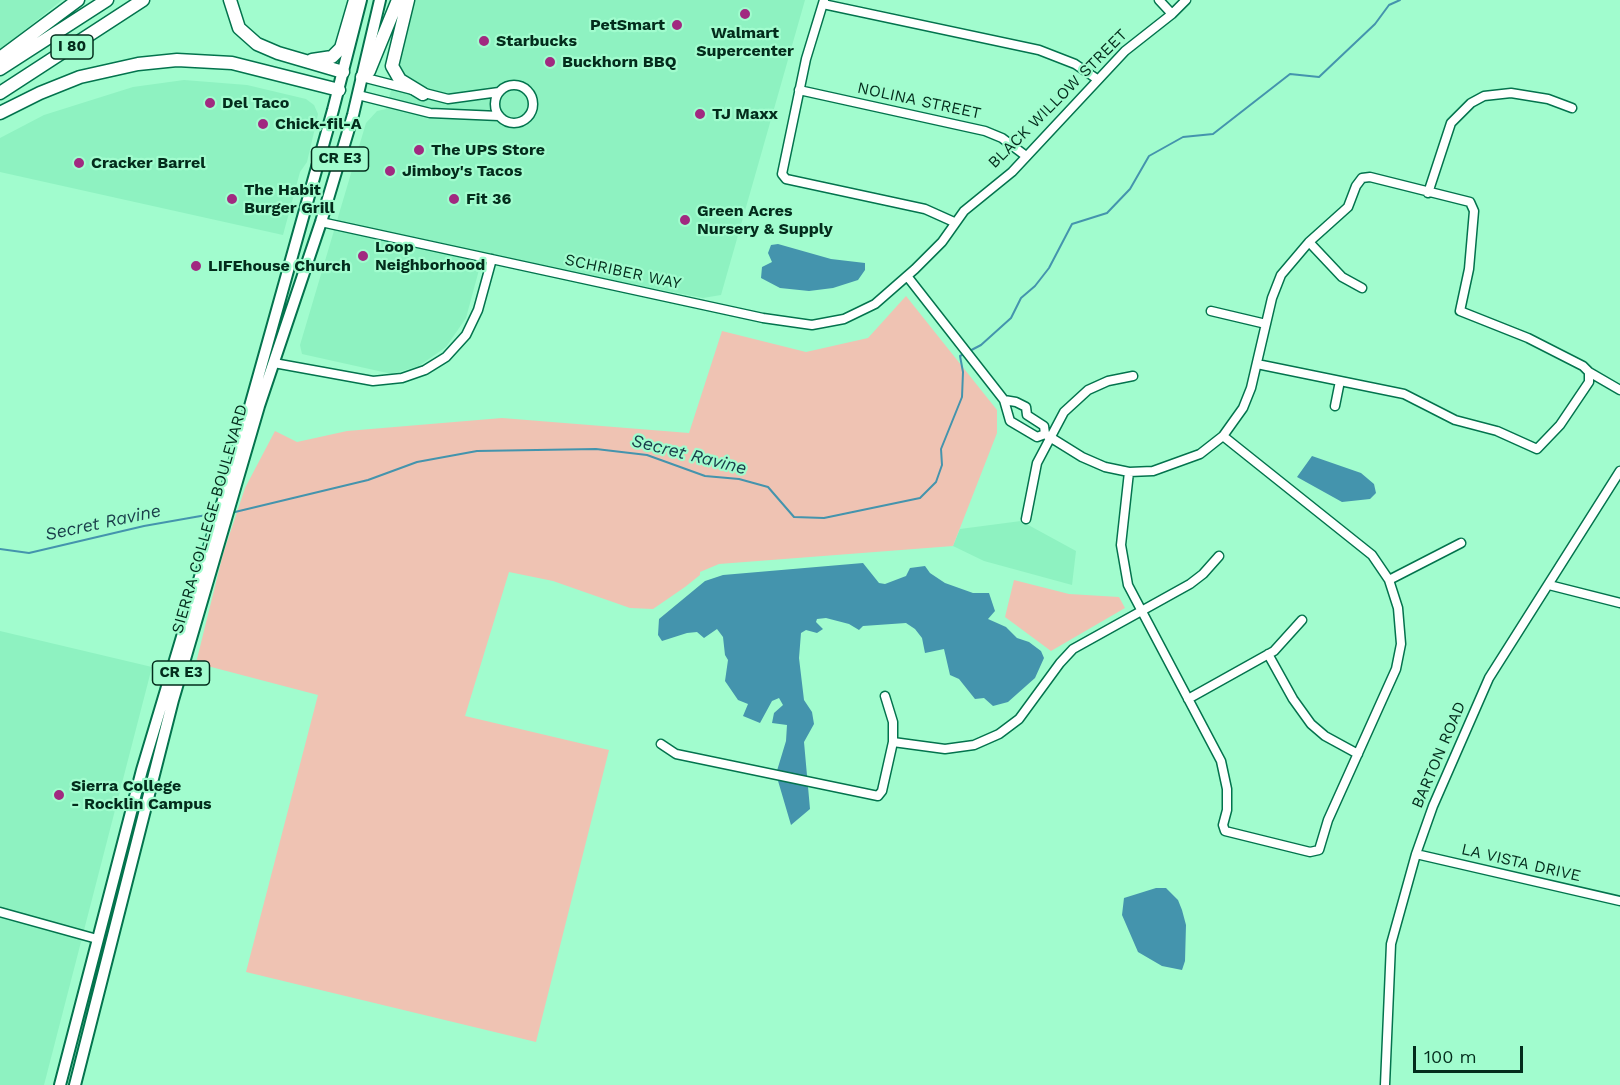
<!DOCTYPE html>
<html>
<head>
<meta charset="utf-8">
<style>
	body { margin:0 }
	#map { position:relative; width:1620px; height:1085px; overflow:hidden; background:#a1fcce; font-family:"Work Sans",sans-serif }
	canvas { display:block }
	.scale { position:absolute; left:1413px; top:1046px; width:110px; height:27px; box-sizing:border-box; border:3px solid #032c1c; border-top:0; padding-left:8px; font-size:18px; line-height:21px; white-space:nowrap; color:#032c1c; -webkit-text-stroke:4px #a1fcce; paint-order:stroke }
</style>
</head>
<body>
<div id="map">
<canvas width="1620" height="1085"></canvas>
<div class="scale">100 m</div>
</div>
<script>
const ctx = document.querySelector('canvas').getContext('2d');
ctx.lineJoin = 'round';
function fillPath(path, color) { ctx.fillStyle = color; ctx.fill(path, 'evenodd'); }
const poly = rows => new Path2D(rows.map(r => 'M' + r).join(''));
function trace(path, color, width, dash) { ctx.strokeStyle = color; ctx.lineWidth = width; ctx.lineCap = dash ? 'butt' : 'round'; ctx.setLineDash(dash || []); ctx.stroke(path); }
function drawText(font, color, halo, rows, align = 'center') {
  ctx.font = font + ' "Work Sans",sans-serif'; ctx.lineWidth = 4.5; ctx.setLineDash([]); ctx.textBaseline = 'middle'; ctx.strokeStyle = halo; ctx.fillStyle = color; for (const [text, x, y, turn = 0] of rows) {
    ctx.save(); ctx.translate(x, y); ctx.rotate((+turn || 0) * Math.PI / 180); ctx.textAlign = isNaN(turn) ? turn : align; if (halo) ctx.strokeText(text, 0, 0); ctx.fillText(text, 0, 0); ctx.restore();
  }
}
const built = poly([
	[0,0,62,0,0,50],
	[415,0,805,0,721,295,703,298,483,255,466,318,446,347,419,366,392,374,302,354,300,345,366,123,377,111,386,109],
	[184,80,247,85,306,99,314,105,318,114,315,128,307,162,300,172,283,235,0,172,0,138,44,115,133,87],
	[1021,521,1076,551,1072,585,984,561,953,546,960,529],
	[0,631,152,667,44,1085,0,1085]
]);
const green = poly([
	[906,296,997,410,997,433,953,546,719,564,700,572,700,575,685,587,653,609,630,608,553,581,509,572,465,716,609,750,536,1042,246,972,318,695,196,663,223,554,245,488,275,431,297,442,347,431,502,418,689,433,722,331,806,352,868,338],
	[1014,580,1069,594,1119,597,1125,608,1051,651,1005,617]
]);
const water = poly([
	[778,244,831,259,865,263,865,270,858,280,833,288,809,291,780,288,761,278,762,267,772,262,768,253,771,245],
	[1312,456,1361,473,1374,484,1376,493,1370,499,1342,502,1297,477],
	[863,563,879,583,885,584,906,576,910,568,925,566,930,573,945,583,973,593,989,593,995,611,988,619,1006,627,1017,638,1029,642,1041,651,1044,658,1035,678,1008,702,993,706,984,698,975,699,959,679,950,675,944,649,925,653,922,638,915,629,906,623,863,626,859,630,849,624,826,618,817,619,816,622,823,629,817,633,806,630,801,633,799,658,804,700,812,712,814,724,804,742,810,809,791,825,776,774,786,741,787,725,772,723,774,713,783,705,779,698,772,701,760,723,743,716,748,704,738,700,725,681,728,660,725,655,723,637,717,629,704,638,697,632,687,633,662,641,658,635,659,619,705,581,723,575],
	[1156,888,1166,888,1178,900,1182,910,1186,925,1185,961,1182,970,1162,966,1138,952,1122,915,1124,898]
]);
const stream = poly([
	[235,512,368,480,417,462,477,451,596,449,647,455,705,476,739,479,768,487,794,517,824,518,920,498,936,482,942,465,941,449,962,397,963,372,960,356,981,345,1011,318,1021,298,1035,286,1049,268,1072,224,1107,213,1130,189,1149,156,1183,137,1213,134,1290,74,1319,77,1375,24,1389,5,1400,0],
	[0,549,29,553,144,526,212,514]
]);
const minor = poly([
	[824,0,806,59,782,174,786,179,925,209,954,222],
	[823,4,1039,50,1075,64,1097,79],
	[1172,14,1186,0],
	[362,77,448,99,499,92],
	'495 104a19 19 0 1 1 38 0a19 19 0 1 1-38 0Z',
	[799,90,985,131,1002,138,1026,156],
	[358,95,430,113,499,116],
	[1428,193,1451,123,1471,103,1484,96,1511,93,1548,99,1572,108],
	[321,222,763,318,812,325,844,319,875,304,915,269,942,242,964,211,1012,172,1125,51,1172,14,1159,0],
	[1309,242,1342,277,1362,288],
	[907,276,1004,400,1010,421,1037,437,1045,434],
	[1211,311,1266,324],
	[274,363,373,381,402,378,425,370,446,357,466,335,478,310,492,259],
	[1589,372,1620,390],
	[1004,400,1016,402,1026,407,1027,415,1044,426,1045,434,1082,457,1105,467,1129,472,1153,471,1200,454,1223,436,1243,408,1251,388,1272,298,1281,275,1309,242,1348,207,1356,186,1362,178,1370,177,1470,202,1474,211,1469,269,1460,311,1528,338,1583,366,1589,372,1589,382,1560,425,1537,449,1497,431,1455,420,1404,394,1257,364],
	[1335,406,1340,381],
	[1129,472,1121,545,1128,585,1221,761,1227,789,1227,810,1223,825,1225,831,1310,852,1319,850,1328,820,1396,669,1401,644,1398,608,1389,580,1372,555,1223,436],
	[1026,519,1037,463,1064,412,1088,390,1108,381,1133,376],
	[1389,580,1461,543],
	[1549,585,1620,603],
	[1268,654,1293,699,1311,724,1325,736,1358,754],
	[1188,699,1274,651,1302,620],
	[893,742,945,749,974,745,999,734,1019,719,1060,663,1073,649,1190,584,1203,574,1219,556],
	[661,744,676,754,878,796,882,791,893,742,893,722,885,696],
	[1416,854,1620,901],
	[0,912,97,939],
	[1385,1085,1391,944,1416,854,1433,806,1489,678,1620,471]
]);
const major = poly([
	[60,1085,142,770,233,467,333,110,361,0],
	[75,1085,173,700,259,406,321,222,353,115,380,0]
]);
const highway = poly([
	[230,0,239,28,257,44,278,53,343,72],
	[408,0,392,66,400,80,423,94],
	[0,58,78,0],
	[312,60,332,57,341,48,355,0],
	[0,69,107,0],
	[362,77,369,71,398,0],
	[0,93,143,0],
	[0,113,40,93,80,77,138,64,177,60,232,63,339,90]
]);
const markers = [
	[745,14,6,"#a12980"],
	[677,25,6,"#a12980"],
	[484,41,6,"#a12980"],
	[550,62,6,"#a12980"],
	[210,103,6,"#a12980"],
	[700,114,6,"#a12980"],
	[263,124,6,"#a12980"],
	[419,150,6,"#a12980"],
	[79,163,6,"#a12980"],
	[390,171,6,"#a12980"],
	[232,199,6,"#a12980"],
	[454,199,6,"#a12980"],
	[685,220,6,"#a12980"],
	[363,256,6,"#a12980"],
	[196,266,6,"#a12980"],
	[59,795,6,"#a12980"]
];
const shields = [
	[72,47,42],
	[340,159,57],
	[181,673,57]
];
const shieldNames = [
	["I 80",72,47],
	["CR E3",340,159],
	["CR E3",181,673]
];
const poiNames = [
	["PetSmart",665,25,"right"],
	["Walmart",745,33,"center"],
	["Supercenter",745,51,"center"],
	["Starbucks",496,41],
	["Buckhorn BBQ",562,62],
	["Del Taco",222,103],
	["TJ Maxx",712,114],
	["Chick-fil-A",275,124],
	["The UPS Store",431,150],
	["Cracker Barrel",91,163],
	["Jimboy's Tacos",402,171],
	["The Habit",244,190],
	["Burger Grill",244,208],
	["Fit 36",466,199],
	["Green Acres",697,211],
	["Nursery & Supply",697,229],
	["Loop",375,247],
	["Neighborhood",375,265],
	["LIFEhouse Church",208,266],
	["Sierra College",71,786],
	["- Rocklin Campus",71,804]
];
const streetNames = [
	["BLACK WILLOW STREET",1058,99,-45],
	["NOLINA STREET",919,101,12],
	["SCHRIBER WAY",623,272,12],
	["SIERRA COLLEGE BOULEVARD",210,519,-74],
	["BARTON ROAD",1439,755,-67],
	["LA VISTA DRIVE",1521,863,13]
];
const waterNames = [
	["Secret Ravine",689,455,14],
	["Secret Ravine",103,523,-12]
];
fillPath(built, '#8ef2c1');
fillPath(green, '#efc3b3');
fillPath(water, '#4494ad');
trace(stream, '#4494ad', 2);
trace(minor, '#03734d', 11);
trace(major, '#03734d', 14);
trace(highway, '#03734d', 15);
trace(minor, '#fff', 8);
trace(major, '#fff', 10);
trace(highway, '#fff', 12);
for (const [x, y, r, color] of markers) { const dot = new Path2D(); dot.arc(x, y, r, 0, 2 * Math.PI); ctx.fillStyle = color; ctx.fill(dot); trace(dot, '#a1fcce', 2); }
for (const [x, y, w] of shields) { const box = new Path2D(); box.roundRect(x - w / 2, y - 12, w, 24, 4.5); ctx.fillStyle = '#a1fcce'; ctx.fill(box); trace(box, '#032c1c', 1.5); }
drawText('bold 15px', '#032c1c', null, shieldNames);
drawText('bold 16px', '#032c1c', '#a1fcce', poiNames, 'left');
drawText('16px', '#032c1c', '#a1fcce', streetNames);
drawText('italic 18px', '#193e4a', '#a1fcce', waterNames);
</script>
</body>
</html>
